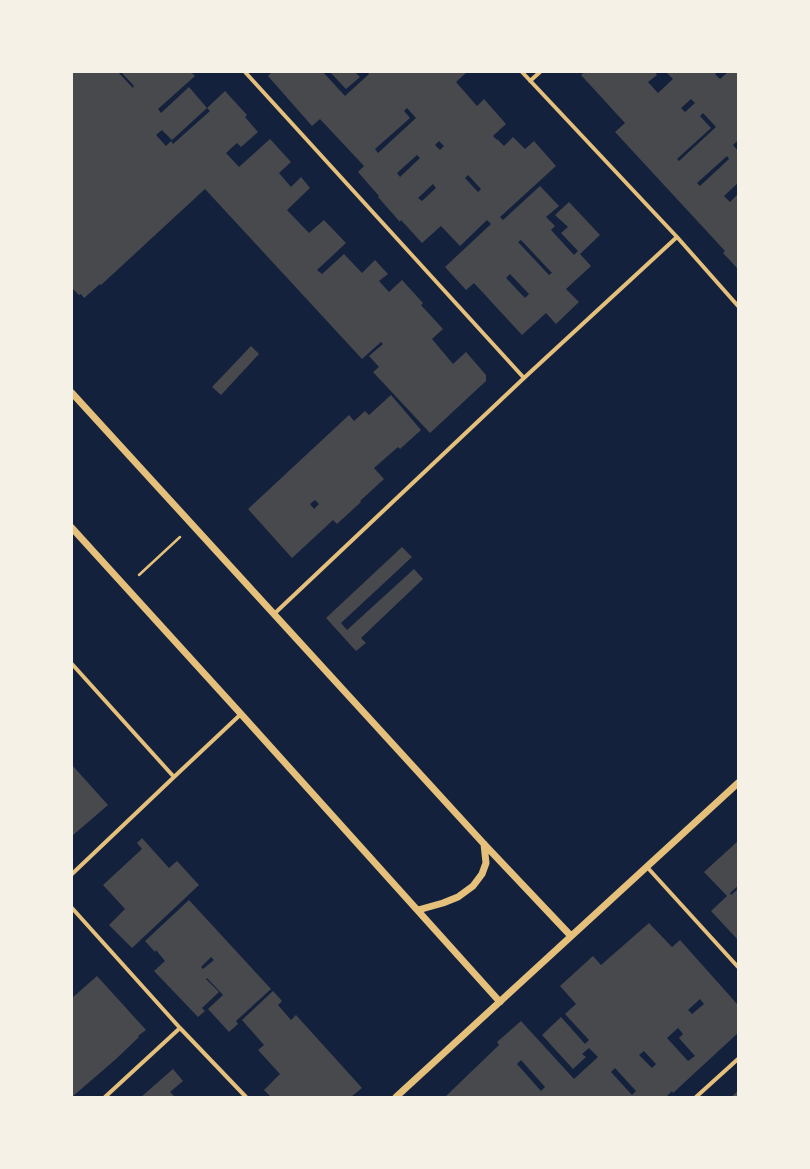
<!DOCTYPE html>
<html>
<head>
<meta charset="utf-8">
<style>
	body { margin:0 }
	#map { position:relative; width:810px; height:1169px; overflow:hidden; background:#14213d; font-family:Karla,sans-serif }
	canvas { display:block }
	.frame { position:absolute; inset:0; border:73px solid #f6f1e7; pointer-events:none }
</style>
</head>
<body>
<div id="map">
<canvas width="810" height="1169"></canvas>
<div class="frame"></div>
</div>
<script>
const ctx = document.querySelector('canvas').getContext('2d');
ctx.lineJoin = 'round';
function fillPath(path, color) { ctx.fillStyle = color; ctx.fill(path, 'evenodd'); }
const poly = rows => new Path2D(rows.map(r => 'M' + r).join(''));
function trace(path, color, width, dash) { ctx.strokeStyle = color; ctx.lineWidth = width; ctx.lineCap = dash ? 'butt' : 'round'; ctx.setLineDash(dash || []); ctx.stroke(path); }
const building = poly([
	[72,72,118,72,133,88,134,86,121,72,191,72,195,76,158,109,161,113,189,87,207,108,172,140,162,130,156,135,166,146,171,141,173,144,210,111,207,108,225,91,247,115,245,117,258,132,241,147,237,143,226,153,239,167,270,139,291,162,279,173,291,187,301,177,310,188,287,210,309,233,324,220,346,243,317,270,322,274,344,254,362,273,375,260,388,274,379,281,389,292,402,280,423,303,421,305,443,329,432,339,453,364,466,352,486,375,486,381,430,433,373,372,379,367,369,356,383,344,381,342,362,359,205,189,101,285,100,284,84,298,81,294,79,295,72,288],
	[272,72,323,72,345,96,369,74,368,72,467,72,456,82,477,106,484,99,506,124,493,136,497,140,497,139,504,146,513,137,525,149,534,141,556,166,500,217,503,220,540,186,559,206,546,217,555,226,551,230,574,255,578,251,561,233,568,227,555,215,569,202,600,235,580,254,591,266,566,289,579,302,556,324,546,313,522,335,474,283,466,290,445,267,491,224,487,220,460,246,441,226,422,243,401,220,400,222,378,197,379,196,358,172,364,166,320,119,312,126,268,76],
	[407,108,416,118,378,153,375,149,410,118,404,111],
	[439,141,444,146,440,150,435,145],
	[417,155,420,158,400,177,397,173],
	[468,175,481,189,478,192,465,178],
	[433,184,436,188,422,201,418,198],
	[521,240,552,273,549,275,518,242],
	[510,274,529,294,525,298,506,278],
	[330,72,355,72,360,77,346,89],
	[584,72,655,72,657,75,648,82,658,93,673,79,666,72,717,72,715,74,720,79,728,72,738,72,738,140,733,145,738,151,738,183,724,196,730,202,738,194,738,269,723,253,725,251,615,132,625,123,581,75],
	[691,99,695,103,685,112,681,108],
	[703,113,716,127,679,161,677,159,711,128,700,116],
	[727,156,729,159,700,186,697,183],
	[251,346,259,354,221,395,212,387],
	[391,395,421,430,400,449,398,447,374,468,384,479,360,501,361,502,337,524,333,520,292,558,248,509,349,415,354,421,365,411,369,415],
	[315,500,319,504,314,509,310,504],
	[402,547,412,557,341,623,347,630,414,569,423,579,361,638,366,643,356,651,326,618],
	[72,765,108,805,72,836],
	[142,838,169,868,177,861,199,885,132,948,109,925,125,909,103,885,142,849,137,843],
	[738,841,738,886,730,893,731,895,738,889,738,940,711,911,727,896,704,872],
	[189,900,271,989,236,1021,238,1024,229,1032,208,1009,223,995,207,978,206,979,219,992,202,1008,205,1011,198,1017,154,971,165,961,156,950,155,952,145,941],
	[211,957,214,960,203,969,201,967],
	[649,923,672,947,680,940,738,1005,738,1033,673,1093,672,1091,666,1097,511,1097,510,1096,509,1097,445,1097,499,1045,497,1042,521,1021,574,1079,598,1057,589,1048,582,1054,586,1057,573,1069,542,1035,561,1017,585,1044,589,1040,565,1014,576,1004,560,986,593,956,601,965],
	[700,999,704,1004,692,1014,688,1010],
	[678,1028,683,1034,679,1038,695,1056,688,1061,667,1038],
	[644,1051,656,1064,652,1068,639,1055],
	[521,1060,545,1087,541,1091,517,1064],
	[615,1068,636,1091,632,1095,611,1072],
	[97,976,146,1030,138,1036,139,1037,116,1059,72,1097,72,998],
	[273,991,282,1001,278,1005,291,1020,296,1015,362,1088,351,1097,271,1097,264,1090,280,1074,258,1050,264,1045,242,1020],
	[173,1069,183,1081,170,1092,175,1097,141,1097],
	[738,1091,738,1097,731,1097]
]);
const path = poly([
	[139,575,180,537]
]);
const minor = poly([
	[245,72,524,378],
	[522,72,677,237,738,306],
	[530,81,540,72],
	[274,614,524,378,677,237],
	[72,664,174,777],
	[647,867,738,967],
	[72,874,174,777,241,714],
	[72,908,180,1028,246,1097],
	[105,1097,180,1028],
	[696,1097,738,1059]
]);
const tertiary = poly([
	[72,393,484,844,571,936],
	[72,528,241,714,500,1002],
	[418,910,443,903,458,897,473,886,482,874,486,863,484,844],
	[396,1097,738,783]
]);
fillPath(building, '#48494c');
trace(path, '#e5c07b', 2.5);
trace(minor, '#e5c07b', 4);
trace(tertiary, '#e5c07b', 7);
</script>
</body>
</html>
